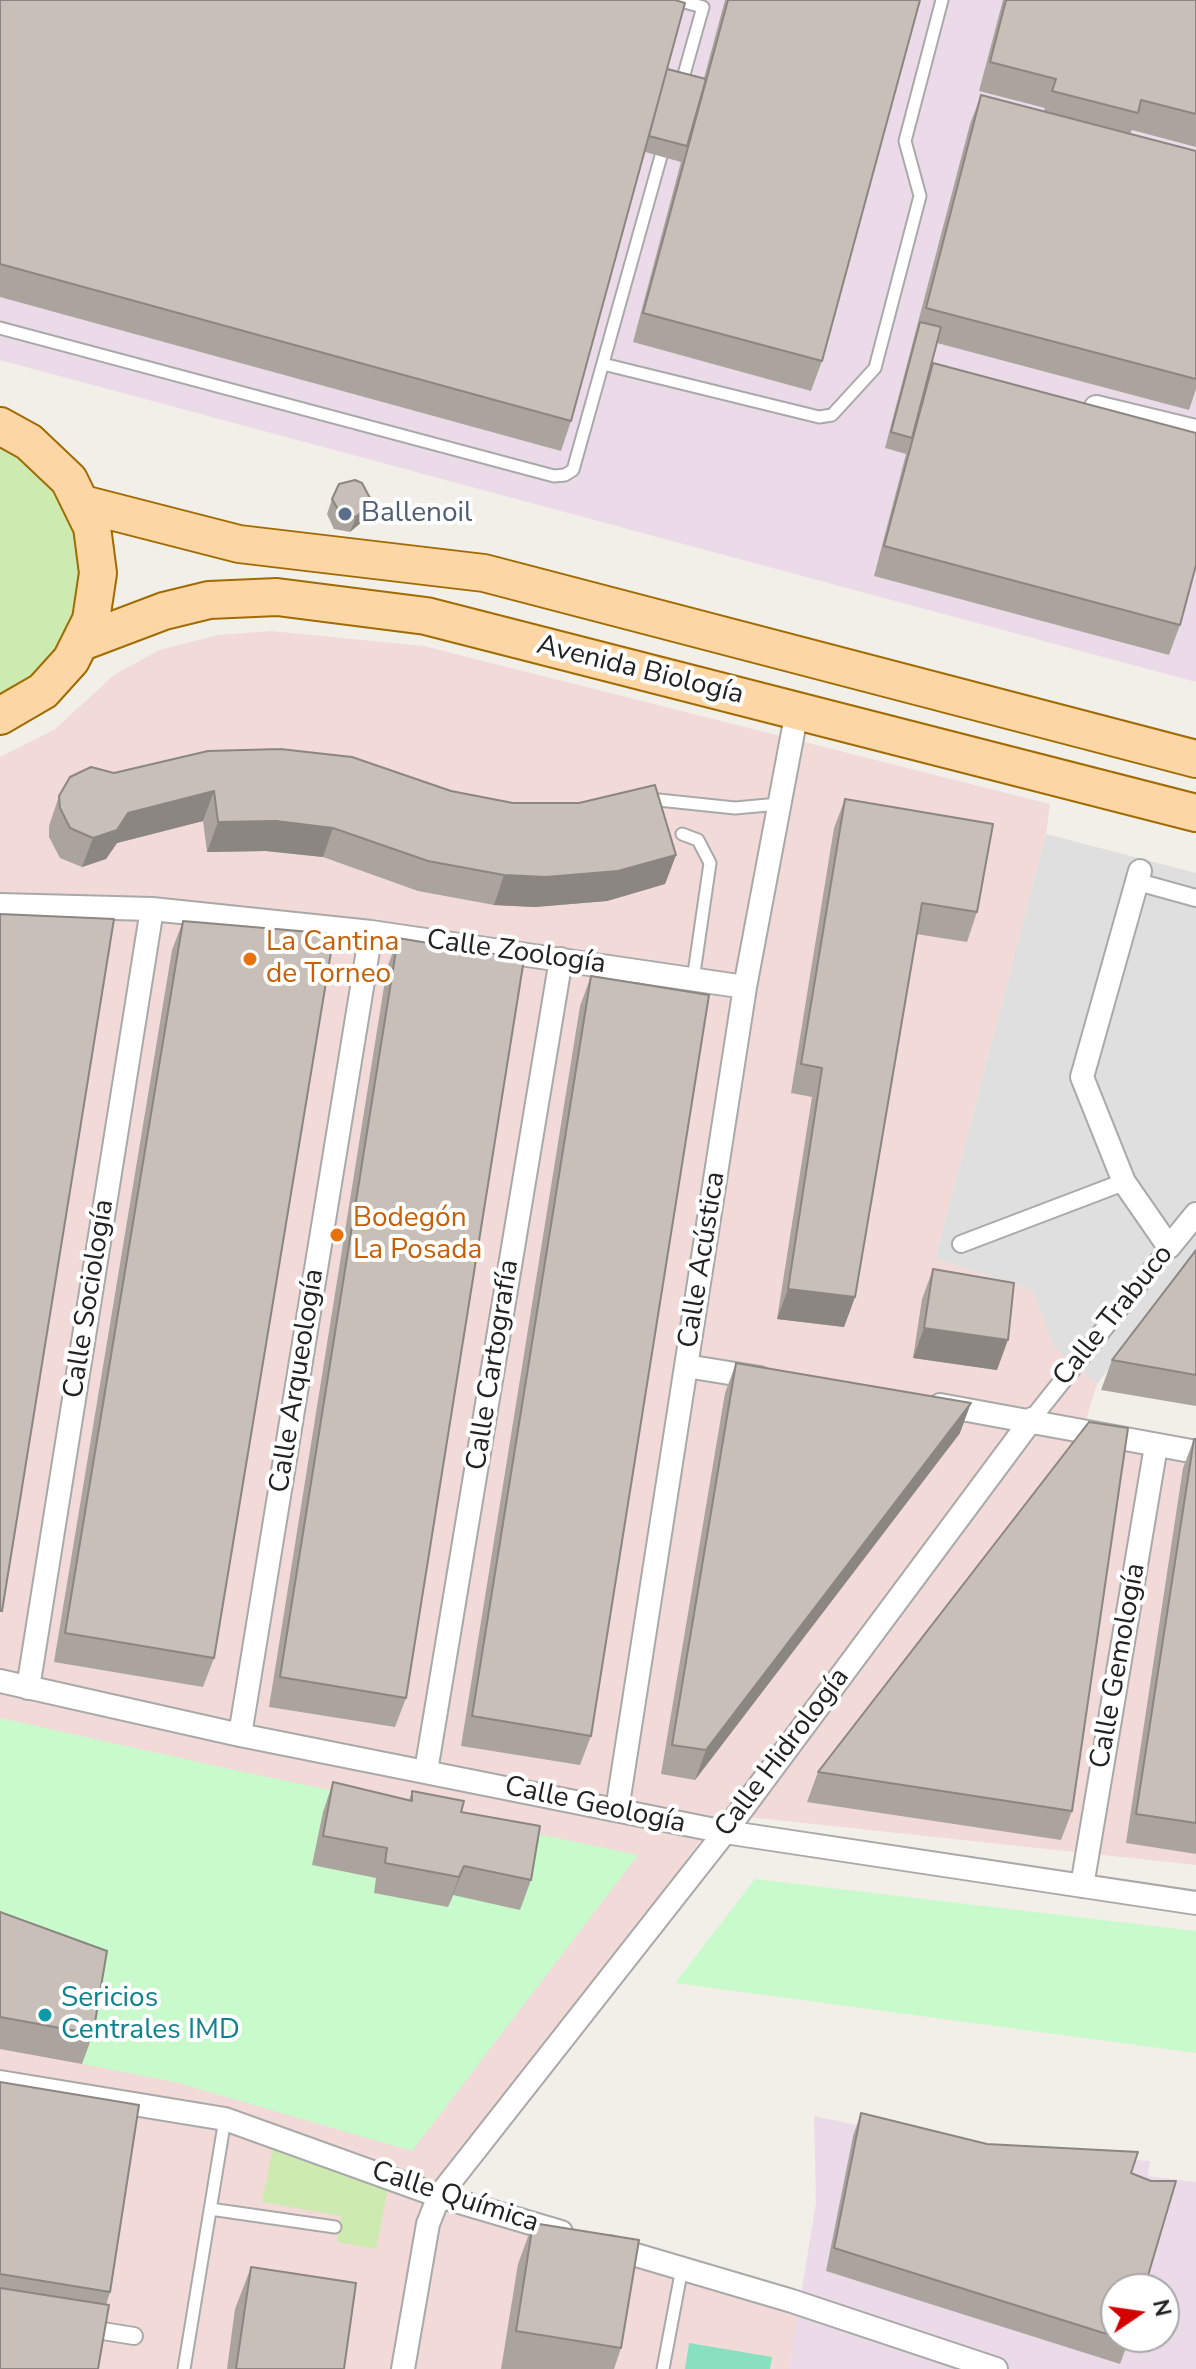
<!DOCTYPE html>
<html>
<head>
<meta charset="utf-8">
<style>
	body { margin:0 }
	#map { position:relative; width:1196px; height:2369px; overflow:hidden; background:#f2efe9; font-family:"Nunito Sans",sans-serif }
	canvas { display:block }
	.north { position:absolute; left:1100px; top:2273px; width:80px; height:80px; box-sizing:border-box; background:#fff; border:2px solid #a7a7a7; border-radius:50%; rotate:77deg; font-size:22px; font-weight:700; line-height:32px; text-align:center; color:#222 }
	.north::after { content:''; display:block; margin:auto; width:28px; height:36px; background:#d40000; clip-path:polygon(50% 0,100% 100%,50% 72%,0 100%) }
</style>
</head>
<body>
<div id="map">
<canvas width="1196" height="2369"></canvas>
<div class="north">N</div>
</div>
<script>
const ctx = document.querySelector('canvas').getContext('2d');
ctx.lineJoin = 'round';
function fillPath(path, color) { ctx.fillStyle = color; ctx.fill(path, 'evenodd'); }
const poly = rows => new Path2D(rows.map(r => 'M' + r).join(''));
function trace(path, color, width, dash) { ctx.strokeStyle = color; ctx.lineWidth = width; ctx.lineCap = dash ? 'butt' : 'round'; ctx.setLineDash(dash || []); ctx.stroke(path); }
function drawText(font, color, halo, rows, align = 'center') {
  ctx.font = font + ' "Nunito Sans",sans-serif'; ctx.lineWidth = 8; ctx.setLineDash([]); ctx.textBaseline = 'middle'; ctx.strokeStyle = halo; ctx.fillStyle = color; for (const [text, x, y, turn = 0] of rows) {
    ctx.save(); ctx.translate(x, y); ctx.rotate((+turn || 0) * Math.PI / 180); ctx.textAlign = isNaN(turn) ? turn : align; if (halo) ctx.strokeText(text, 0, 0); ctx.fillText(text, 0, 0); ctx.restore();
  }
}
const residential = poly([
	[1046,834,1196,873,1196,1258,1097,1384,1054,1347,1032,1290,935,1259]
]);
const commercial = poly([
	[271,631,424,646,1050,804,1046,834,935,1259,1032,1290,1054,1347,1097,1384,1085,1423,1196,1444,1196,1865,720,1814,439,2196,800,2304,789,2369,0,2369,0,757,54,730,114,675,159,650,218,635]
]);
const industrial = poly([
	[0,0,1196,0,1196,682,0,360],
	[814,2116,978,2151,1150,2161,1148,2176,1196,2182,1196,2369,789,2369,816,2202],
	[1116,2289,1164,2289,1164,2337,1116,2337]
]);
const grass = poly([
	[0,426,69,480,91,620,0,716],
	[275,2137,390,2178,376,2249,337,2242,341,2216,262,2202]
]);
const park = poly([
	[0,1718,225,1768,638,1855,412,2151,175,2082,82,2064,96,1981,0,1945],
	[755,1879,1196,1931,1196,2053,675,1983]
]);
const pitch = poly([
	[689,2343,772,2357,770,2369,685,2369]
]);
const service = poly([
	[677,0,703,7,681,85],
	[0,328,554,476,565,475,573,470,661,156],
	[603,364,819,417,832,415,875,368,920,196,905,141,942,0],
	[649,799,735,808,779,804],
	[682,834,698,840,710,863,693,980],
	[210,2209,335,2227],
	[184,2369,225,2119],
	[663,2369,682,2268]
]);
const pedestrian = poly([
	[1138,882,1196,898],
	[961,1244,1124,1182],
	[1032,1419,1169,1247],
	[84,2328,134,2336]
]);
const minor = poly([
	[1096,407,1196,431],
	[1140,871,1082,1077,1124,1182,1169,1247,1196,1214],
	[0,905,152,909,371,932,745,987],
	[686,1366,760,1378],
	[940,1405,1196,1452],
	[0,1681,240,1735,725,1832,1196,1903],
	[28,1688,152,909],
	[240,1735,371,932],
	[426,1771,561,959],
	[617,1810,745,987,797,711],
	[1082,1886,1156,1446],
	[0,2082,225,2119,439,2196,561,2232],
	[609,2247,792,2301,996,2369],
	[403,2369,428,2224,439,2196,725,1832,1032,1419]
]);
const primary = poly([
	[0,426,29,442,69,480,92,527,98,573,91,620,71,660,43,691,0,716],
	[83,504,239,544,484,573,1196,759],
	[82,642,164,611,209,600,277,597,426,616,1196,813]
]);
const wall = poly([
	[0,0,667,68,704,78,725,0,920,0,822,361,811,391,633,342,681,162,645,152,571,421,561,451,0,297],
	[1003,0,1196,0,1196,147,1132,130,1130,134,1196,151,1196,389,1189,410,937,343,928,376,933,363,1180,625,1169,655,874,576,906,454,885,448,970,124,981,95,1044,111,1045,108,979,91],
	[332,499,368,506,363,521,350,532,334,529,327,514],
	[114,773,451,791,676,855,665,884,607,901,535,907,494,905,418,891,323,857,266,851,207,852,203,821,117,843,106,859,82,867,60,858,49,837,49,826,59,796],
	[845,799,977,912,967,942,916,934,855,1297,844,1327,777,1319,812,1097,791,1093,834,828],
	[183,921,214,1658,203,1687,54,1662,172,950],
	[398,938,406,1698,395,1727,269,1707,387,968],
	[591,976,591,1736,580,1765,461,1746,580,1006],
	[1196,1250,1196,1406,1101,1390,1112,1360],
	[933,1269,997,1370,913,1358,922,1299],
	[736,1363,960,1433,695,1780,661,1774,725,1393],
	[1194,1439,1196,1439,1196,1854,1126,1843,1183,1468],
	[818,1772,1072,1811,1061,1840,807,1802],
	[333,1782,409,1800,412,1791,461,1812,531,1880,520,1910,453,1895,448,1907,374,1893,376,1878,312,1865,323,1812],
	[0,1912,93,2034,82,2064,0,2049],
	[0,2082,110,2292,106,2305,0,2369],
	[861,2113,987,2144,1131,2173,1130,2337,1120,2364,826,2271,853,2136],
	[533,2223,621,2348,614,2369,501,2369,518,2264],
	[251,2267,344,2369,227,2369,235,2309]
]);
const shadedWall = poly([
	[368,506,363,521,350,532,356,517],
	[214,791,203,821,117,843,106,859,82,867,93,838,128,813],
	[276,821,333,828,323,857,266,851,207,852,218,822],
	[676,855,665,884,607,901,535,907,494,905,504,875],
	[788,1289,855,1297,844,1327,777,1319],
	[924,1328,1008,1340,997,1370,913,1358],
	[971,1403,960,1433,695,1780,706,1750],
	[464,1866,453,1895,448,1907,459,1877]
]);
const building = poly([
	[0,0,675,0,685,3,571,421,0,264,0,0],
	[728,0,920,0,822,361,643,313,728,0],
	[1006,0,1196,0,1196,114,1141,100,1138,113,1052,91,1056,79,990,62,1006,0],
	[667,69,706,79,687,146,649,136,667,69],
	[981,95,1196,151,1196,379,926,308,981,95],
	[920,322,941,327,912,438,891,432,920,322],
	[933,363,1196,433,1196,565,1180,625,884,546,933,363],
	[355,480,362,483,370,498,368,506,356,517,340,513,332,499,339,484,355,480],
	[280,749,352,757,451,791,513,803,579,803,655,785,676,855,618,871,546,877,504,875,428,861,333,828,276,821,218,822,214,791,128,813,117,830,93,838,70,828,60,808,59,796,70,777,91,767,114,773,208,751,280,749],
	[845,799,993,824,977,912,922,903,855,1297,788,1289,822,1068,801,1064,845,799],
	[0,914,114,919,2,1611,0,1611,0,914],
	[183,921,334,934,214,1658,65,1633,183,921],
	[398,938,524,959,406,1698,280,1677,398,938],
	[591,976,709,995,591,1736,472,1716,591,976],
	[1196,1250,1196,1375,1112,1360,1196,1250],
	[933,1269,1014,1283,1008,1340,924,1328,933,1269],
	[736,1363,971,1403,706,1750,672,1745,736,1363],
	[1089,1422,1128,1428,1072,1811,818,1772,1089,1422],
	[1194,1439,1196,1439,1196,1823,1136,1814,1194,1439],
	[333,1782,412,1801,412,1791,464,1801,461,1812,540,1826,531,1880,464,1866,459,1877,385,1863,387,1848,323,1836,333,1782],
	[0,1912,107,1951,93,2034,0,2017,0,1912],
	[0,2082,139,2105,110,2292,0,2274,0,2082],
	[861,2113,987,2144,1138,2152,1131,2173,1151,2181,1176,2181,1144,2289,1116,2289,1116,2337,1130,2337,1129,2341,834,2248,861,2113],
	[533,2223,639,2240,621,2348,516,2331,533,2223],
	[251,2267,356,2283,344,2369,236,2369,251,2267],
	[0,2288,109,2305,98,2369,0,2369,0,2288]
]);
const markers = [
	[345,514,8,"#5c6f8a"],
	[250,959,8,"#e8710a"],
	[337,1235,8,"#e8710a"],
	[45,2015,8,"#0f9aa8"]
];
const serviceNames = [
	["Ballenoil",361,514]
];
const streetNames = [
	["Avenida Biología",640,671,14],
	["Calle Zoología",516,953,8],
	["Calle Acústica",703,1260,-81],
	["Calle Sociología",90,1299,-81],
	["Calle Trabuco",1114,1316,-51],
	["Calle Cartografía",494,1365,-81],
	["Calle Arqueología",298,1381,-81],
	["Calle Gemología",1119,1666,-80],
	["Calle Hidrología",783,1753,-53],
	["Calle Geología",595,1806,12],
	["Calle Química",455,2198,18]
];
const foodNames = [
	["La Cantina",266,943],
	["de Torneo",266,975],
	["Bodegón",353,1219],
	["La Posada",353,1251]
];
const cultureNames = [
	["Sericios",61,1999],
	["Centrales IMD",61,2031]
];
fillPath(residential, '#e0dfdf');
fillPath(commercial, '#f2dad9');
fillPath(industrial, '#ebdbe8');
fillPath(grass, '#cdebb0');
fillPath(park, '#c8facc');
fillPath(pitch, '#88e0be');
trace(service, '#a9a9a9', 15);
trace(pedestrian, '#a9a9a9', 20);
trace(minor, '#a9a9a9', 26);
trace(primary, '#a06b00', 40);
trace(service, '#fff', 11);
trace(pedestrian, '#fff', 16);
trace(minor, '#fff', 22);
trace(primary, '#fcd6a4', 36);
fillPath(wall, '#aba49e');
fillPath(shadedWall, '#8b8681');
fillPath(building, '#c7bfb8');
trace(building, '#8b8681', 2);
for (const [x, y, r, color] of markers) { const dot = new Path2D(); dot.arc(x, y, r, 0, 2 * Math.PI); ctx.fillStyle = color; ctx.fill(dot); trace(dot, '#fff', 3); }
drawText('28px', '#4e5e75', '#fff', serviceNames, 'left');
drawText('28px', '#222', '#fff', streetNames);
drawText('28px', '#c56008', '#fff', foodNames, 'left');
drawText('28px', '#0d838f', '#fff', cultureNames, 'left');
</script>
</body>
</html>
